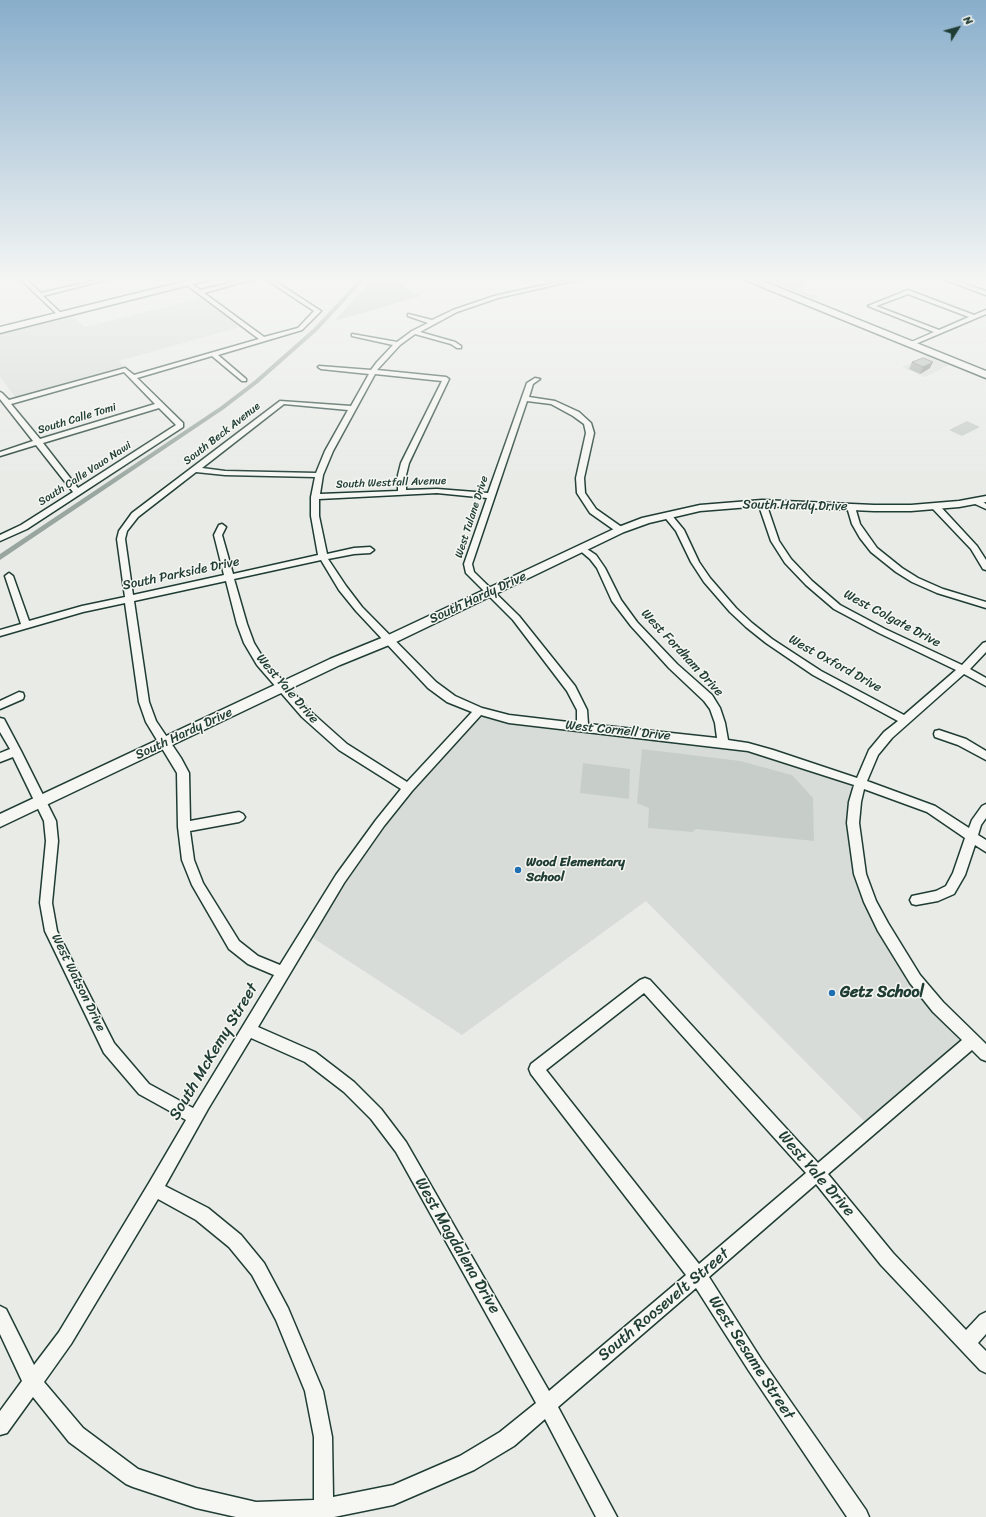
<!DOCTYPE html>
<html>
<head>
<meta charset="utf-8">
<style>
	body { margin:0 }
	#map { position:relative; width:986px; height:1517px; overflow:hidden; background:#e9ebe7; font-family:Sriracha,sans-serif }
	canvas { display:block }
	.north { position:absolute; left:938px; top:8px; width:40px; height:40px; -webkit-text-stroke:3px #f6f6f2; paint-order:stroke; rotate:53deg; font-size:11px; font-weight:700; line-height:16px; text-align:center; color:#1f3d34 }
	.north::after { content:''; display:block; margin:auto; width:14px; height:18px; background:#1f3d34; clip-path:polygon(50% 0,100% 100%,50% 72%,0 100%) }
</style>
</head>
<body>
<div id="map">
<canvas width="986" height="1517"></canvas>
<div class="north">N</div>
</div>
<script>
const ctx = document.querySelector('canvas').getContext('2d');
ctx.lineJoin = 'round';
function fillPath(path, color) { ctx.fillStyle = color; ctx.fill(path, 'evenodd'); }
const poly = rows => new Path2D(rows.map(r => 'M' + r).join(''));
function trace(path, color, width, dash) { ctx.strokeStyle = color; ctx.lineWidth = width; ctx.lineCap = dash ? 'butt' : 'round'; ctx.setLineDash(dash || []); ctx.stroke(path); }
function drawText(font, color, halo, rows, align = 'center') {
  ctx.font = font + ' Sriracha,sans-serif'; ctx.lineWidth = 3; ctx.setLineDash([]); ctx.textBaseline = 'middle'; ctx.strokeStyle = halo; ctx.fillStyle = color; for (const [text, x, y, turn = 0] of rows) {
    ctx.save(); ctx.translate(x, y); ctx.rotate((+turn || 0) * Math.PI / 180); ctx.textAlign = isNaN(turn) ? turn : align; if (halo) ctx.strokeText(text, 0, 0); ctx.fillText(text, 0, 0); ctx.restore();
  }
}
const built = poly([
	[200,298,240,327,119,361,125,368,16,398,0,377,0,334,72,315,85,327],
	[927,356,949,365,925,377,902,367],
	[479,711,509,719,723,743,860,783,855,802,860,874,898,953,972,1041,871,1128,646,901,462,1035,307,934,380,823]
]);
const green = poly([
	[374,278,389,278,421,296,334,321],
	[760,278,784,278,783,278,789,281,793,278,804,278,800,279,799,282,805,286,797,289,818,297,813,298],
	[967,421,980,427,962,436,949,430],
	[642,749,740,761,792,775,813,798,814,841,696,829,692,832,648,828,649,808,637,803],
	[583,763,630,769,629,799,580,793]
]);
const canal = poly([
	[361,278,366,278,317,331,258,383,224,409,0,560,0,554,220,407,254,381,313,329,361,278]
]);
const street = poly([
	[19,278,25,278,41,293,105,278,113,278,43,296,62,314,62,316,60,317,19,278],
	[250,278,258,278,204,293,264,337,298,328,314,311,264,278,270,278,321,311,302,330,218,355,246,379,246,381,242,381,212,356,137,378,183,423,183,427,27,529,0,541,0,535,21,525,73,492,36,445,0,456,0,452,33,441,0,399,0,392,2,393,9,400,125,368,134,375,259,339,184,283,189,282,200,290,250,278],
	[124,372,155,404,40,439,11,404,124,372],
	[159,408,176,425,78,488,43,443,159,408],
	[576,278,585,278,498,298,457,312,420,332,455,342,461,346,461,348,457,348,451,344,415,334,400,345,377,370,446,377,449,379,409,463,406,475,406,490,437,489,488,493,527,383,535,378,540,379,533,384,529,397,555,401,579,412,591,423,594,433,584,478,585,493,596,509,623,528,624,530,623,532,617,532,590,513,577,493,576,478,586,433,584,424,573,416,551,404,527,401,472,564,474,572,519,616,575,686,587,710,588,724,717,738,715,723,710,709,704,701,669,668,631,626,612,601,597,568,590,559,577,548,581,545,596,555,605,568,621,600,637,622,677,664,712,695,720,708,725,723,728,740,748,743,773,750,857,778,869,750,884,732,898,721,813,675,766,643,746,627,730,612,704,582,691,562,676,531,663,515,667,513,670,513,684,530,699,562,710,578,736,608,752,623,772,639,821,671,904,715,956,670,879,633,834,609,806,585,785,563,771,541,758,503,759,501,762,501,766,503,779,541,791,559,812,581,840,605,885,629,962,665,983,643,986,642,986,652,970,669,986,678,986,686,964,674,892,738,878,755,867,781,935,806,969,828,972,820,982,806,986,804,986,818,981,825,978,835,986,840,986,852,975,845,965,875,954,894,938,901,916,905,912,904,910,900,912,896,936,891,946,886,953,873,965,838,927,812,864,789,861,802,859,823,866,874,876,901,888,923,920,975,943,1002,986,1044,986,1061,981,1059,972,1050,828,1174,893,1253,966,1330,980,1315,986,1312,986,1334,978,1343,986,1351,986,1373,980,1370,881,1265,816,1184,709,1277,761,1359,866,1510,869,1517,847,1517,749,1371,696,1288,558,1407,617,1517,596,1517,545,1419,514,1446,474,1470,393,1505,334,1517,236,1517,196,1508,133,1487,126,1484,69,1442,33,1397,7,1433,0,1435,0,1411,22,1381,0,1334,0,1306,6,1309,34,1365,59,1332,149,1183,186,1120,139,1094,104,1053,45,931,40,903,46,841,44,821,13,757,0,762,0,753,10,749,0,732,0,718,4,719,21,751,56,821,58,841,52,903,57,931,114,1043,149,1084,193,1108,274,975,248,964,229,949,192,885,182,860,178,827,177,773,146,722,139,702,125,603,83,612,0,636,0,630,21,624,5,576,9,573,13,576,29,621,82,606,125,597,117,539,119,531,132,513,280,401,351,406,369,374,321,369,318,367,319,366,371,370,377,362,393,345,352,336,352,334,397,342,412,331,428,323,408,316,408,314,432,320,453,310,494,296,576,278],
	[375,374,442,381,401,463,398,475,398,491,320,494,323,475,333,451,375,374],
	[284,404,348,410,325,451,316,473,225,471,202,468,284,404],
	[196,472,225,475,315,477,311,497,311,516,318,555,233,574,222,535,226,527,222,524,219,525,214,535,224,575,133,595,125,539,127,531,138,517,196,472],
	[437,493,487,498,464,564,466,573,513,620,567,691,577,710,577,723,509,715,482,708,455,696,436,682,362,607,346,586,328,559,354,554,370,553,374,550,370,547,354,548,327,554,319,516,319,499,437,493],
	[321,560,339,590,356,611,428,688,447,702,472,712,407,782,347,744,310,711,265,661,254,643,247,624,234,579,321,560],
	[226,581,237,624,244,643,257,665,302,717,339,750,401,789,376,820,336,875,280,965,258,956,239,941,203,883,194,860,190,831,239,822,243,820,245,817,243,814,239,812,190,821,189,773,181,758,156,721,149,702,134,601,226,581],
	[481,715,509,723,748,751,854,785,849,802,847,823,854,874,864,902,878,931,910,983,933,1012,962,1040,818,1163,650,980,645,978,640,980,531,1064,529,1069,531,1074,686,1275,549,1391,406,1142,381,1109,354,1082,315,1052,258,1027,344,883,384,826,412,791,481,715],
	[644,993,806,1173,699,1264,546,1070,644,993],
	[251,1038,305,1062,344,1092,371,1119,396,1152,536,1403,500,1432,460,1456,393,1485,333,1497,332,1437,323,1391,288,1308,264,1263,241,1235,208,1208,165,1186,208,1109,251,1038],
	[158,1199,196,1220,229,1247,252,1275,276,1320,305,1391,314,1437,314,1500,256,1502,196,1488,138,1469,83,1428,44,1382,71,1344,158,1199],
	[940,278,947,278,986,291,986,295,940,278],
	[908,290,974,315,986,310,986,314,913,345,909,345,909,343,934,332,868,306,908,290],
	[908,294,969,317,939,330,876,306,908,294],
	[973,499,979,499,986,504,986,509,973,503,973,499],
	[848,505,851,505,855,507,860,524,877,548,902,568,918,578,943,589,986,602,986,608,937,593,912,582,896,572,871,552,860,538,852,524,847,507,848,505],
	[933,505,939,505,977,546,986,560,986,570,983,569,971,549,933,509,933,505],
	[19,692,23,693,24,696,23,699,0,709,0,701,19,692],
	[939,730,966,739,986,751,986,760,958,745,935,737,934,734,935,731,939,730]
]);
const secondary = poly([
	[198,278,210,278,209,280,0,333,0,327,198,278],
	[986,496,986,502,959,507,911,511,874,511,762,506,700,511,649,523,624,532,394,643,340,665,0,827,0,814,330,659,384,637,616,528,642,518,700,505,762,500,874,505,911,505,959,501,986,496]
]);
const primary = poly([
	[744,278,755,278,986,371,986,378,745,280,744,278]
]);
const wall = poly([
	[912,362,930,368,920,374,909,369]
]);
const shadedWall = poly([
	[933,362,930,368,920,374,923,367]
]);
const building = poly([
	[923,358,933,362,923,367,912,362,923,358]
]);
const markers = [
	[518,870,4,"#1f6fb2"],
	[832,993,4,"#1f6fb2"]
];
const farStreetnames = [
	["South Calle Tomi",77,419,-17],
	["South Beck Avenue",222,434,-38],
	["South Calle Vauo Nawi",85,474,-33],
	["South Westfall Avenue",391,483,-2],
	["West Tulane Drive",472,517,-72]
];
const streetNames = [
	["South Hardy Drive",795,506,1],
	["South Parkside Drive",181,574,-12],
	["South Hardy Drive",478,598,-25],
	["West Colgate Drive",892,619,28],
	["West Fordham Drive",682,653,47],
	["West Oxford Drive",835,664,29],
	["West Yale Drive",287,689,49],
	["West Cornell Drive",618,731,6],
	["South Hardy Drive",184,734,-25],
	["West Watson Drive",78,983,64]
];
const poiNames = [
	["Wood Elementary",526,863],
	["School",526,878]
];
const nearPoinames = [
	["Getz School",840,993]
];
const nearStreetnames = [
	["South McKemy Street",214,1052,-59],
	["West Yale Drive",816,1174,49],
	["West Magdalena Drive",457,1246,60],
	["South Roosevelt Street",664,1305,-40],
	["West Sesame Street",751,1358,57]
];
fillPath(built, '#d8dcd8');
fillPath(green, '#c7cec9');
fillPath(canal, '#99a6a0');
trace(street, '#1f3d34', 3);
trace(secondary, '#1f3d34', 3);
trace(primary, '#1f3d34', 3);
fillPath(street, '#f6f6f2');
fillPath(secondary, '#f6f6f2');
fillPath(primary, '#f6f6f2');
fillPath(wall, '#97a09c');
fillPath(shadedWall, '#7b827f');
fillPath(building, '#b0bab5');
trace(building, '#7b827f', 1);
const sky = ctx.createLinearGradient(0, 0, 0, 490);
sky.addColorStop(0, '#88aecb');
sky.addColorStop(0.57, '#f5f6f4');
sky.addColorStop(1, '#f5f6f400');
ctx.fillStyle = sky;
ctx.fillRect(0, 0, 986, 490);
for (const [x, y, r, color] of markers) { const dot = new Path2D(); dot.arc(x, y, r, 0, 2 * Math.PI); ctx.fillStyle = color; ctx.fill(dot); trace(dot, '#f6f6f2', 1.5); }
drawText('11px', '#1f3d34', '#f6f6f2', farStreetnames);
drawText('13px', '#1f3d34', '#f6f6f2', streetNames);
drawText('bold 13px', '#1f3d34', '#f6f6f2', poiNames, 'left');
drawText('bold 16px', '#1f3d34', '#f6f6f2', nearPoinames, 'left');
drawText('16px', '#1f3d34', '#f6f6f2', nearStreetnames);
</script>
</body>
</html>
